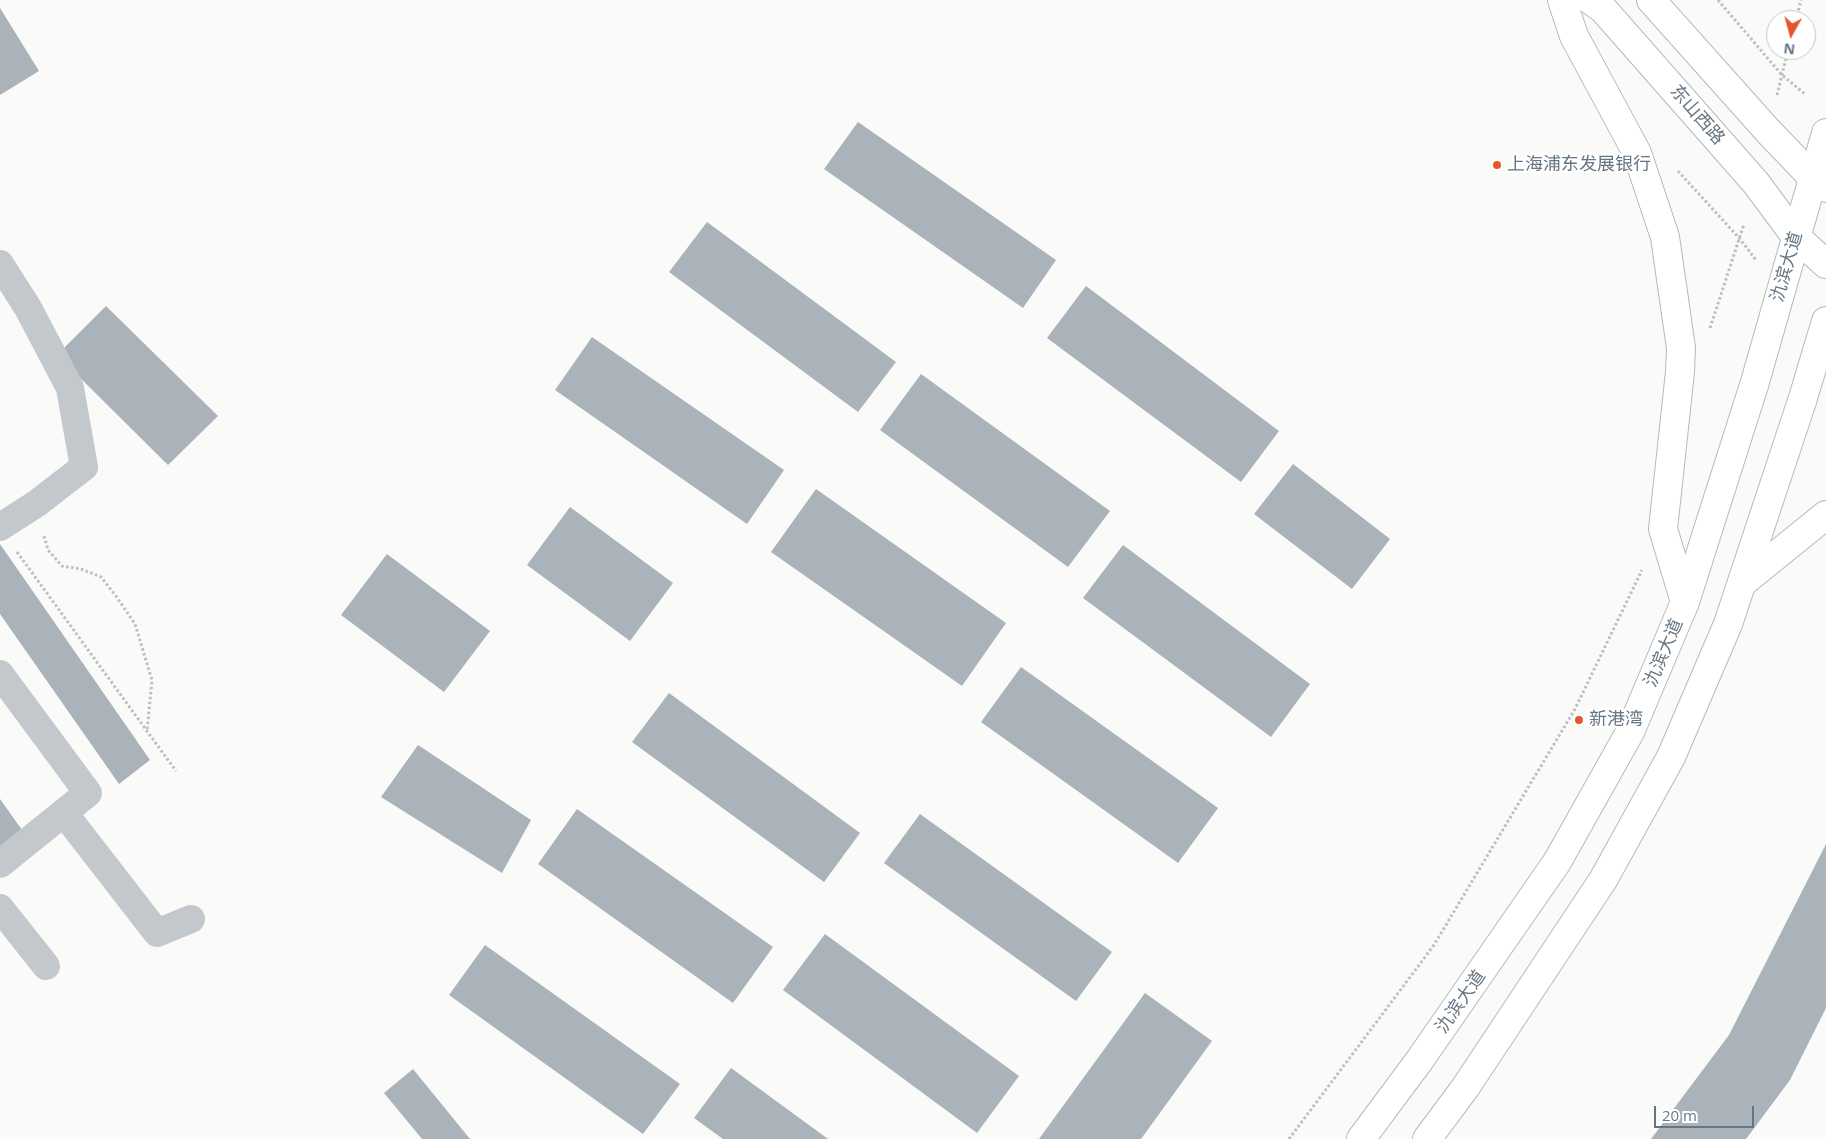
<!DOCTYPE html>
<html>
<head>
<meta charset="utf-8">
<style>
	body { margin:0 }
	#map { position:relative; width:1826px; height:1139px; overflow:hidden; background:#fafaf8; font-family:"Open Sans",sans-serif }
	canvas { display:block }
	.north { position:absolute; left:1766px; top:10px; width:50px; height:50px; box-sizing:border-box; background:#fff; border:1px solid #c1c8cd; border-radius:50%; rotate:187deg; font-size:14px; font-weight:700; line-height:20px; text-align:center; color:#657683 }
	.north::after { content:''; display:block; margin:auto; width:18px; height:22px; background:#e4572e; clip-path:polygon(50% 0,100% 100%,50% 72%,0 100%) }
	.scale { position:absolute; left:1654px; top:1106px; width:100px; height:22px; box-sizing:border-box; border:2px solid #657683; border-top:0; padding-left:6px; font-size:15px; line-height:18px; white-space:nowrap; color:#657683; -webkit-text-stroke:4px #fff; paint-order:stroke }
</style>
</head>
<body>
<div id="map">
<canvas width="1826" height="1139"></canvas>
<div class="north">N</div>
<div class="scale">20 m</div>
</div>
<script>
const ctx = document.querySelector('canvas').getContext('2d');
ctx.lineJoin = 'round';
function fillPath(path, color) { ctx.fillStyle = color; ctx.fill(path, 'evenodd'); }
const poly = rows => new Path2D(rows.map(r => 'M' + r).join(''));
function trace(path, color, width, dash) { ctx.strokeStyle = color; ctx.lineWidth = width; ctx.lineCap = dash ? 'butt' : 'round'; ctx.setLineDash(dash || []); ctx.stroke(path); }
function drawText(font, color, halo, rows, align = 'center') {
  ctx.font = font + ' "Open Sans","Noto Sans SC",sans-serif'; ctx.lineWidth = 5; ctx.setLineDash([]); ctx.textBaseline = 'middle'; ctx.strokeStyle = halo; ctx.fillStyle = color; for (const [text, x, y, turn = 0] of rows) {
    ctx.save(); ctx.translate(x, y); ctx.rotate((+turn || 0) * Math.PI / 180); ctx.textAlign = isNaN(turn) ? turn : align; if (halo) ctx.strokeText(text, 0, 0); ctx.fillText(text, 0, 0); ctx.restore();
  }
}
const building = poly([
	[0,8,39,71,0,95],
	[858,122,1056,260,1023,308,824,169],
	[707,222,896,362,858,412,669,272],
	[1086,286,1279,431,1241,482,1047,338],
	[106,306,218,416,168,465,57,355],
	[592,337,784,470,747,524,555,390],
	[921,374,1110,511,1068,567,880,430],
	[1293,464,1390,539,1352,589,1254,514],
	[816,489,1006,623,962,686,771,552],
	[570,507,673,583,630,641,527,565],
	[0,544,150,760,119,784,0,614],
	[1123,545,1310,684,1271,737,1083,598],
	[387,554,490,631,444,692,341,615],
	[1021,667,1218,808,1178,863,981,722],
	[669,693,860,833,824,882,632,742],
	[418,745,531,820,502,873,381,797],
	[0,799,37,851,0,869],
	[577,809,773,947,733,1003,538,864],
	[920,814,1112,952,1076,1001,884,863],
	[1826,844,1826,1008,1790,1080,1746,1139,1651,1139,1729,1035],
	[825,934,1019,1076,977,1133,783,990],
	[485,945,680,1084,643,1134,449,995],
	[1145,993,1212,1041,1141,1139,1039,1139],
	[731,1068,828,1139,723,1139,694,1118],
	[413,1069,470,1139,422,1139,384,1093]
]);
const path = poly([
	[1718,0,1782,75,1805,94],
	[1796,20,1801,0],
	[1777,95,1788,50],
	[1678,171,1740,239,1756,260],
	[1710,328,1744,224],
	[44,536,48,550,62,566,81,569,101,577,116,596,135,624,152,680,147,731],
	[17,552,176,771],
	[1289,1139,1434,945,1575,709,1642,570]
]);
const street = poly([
	[0,264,28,308,70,388,84,467,36,504,0,527],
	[0,674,88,793,0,864],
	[64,813,157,933,191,919],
	[0,908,46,966]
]);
const secondary = poly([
	[1562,0,1574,36,1637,153,1665,237,1681,348,1680,372,1663,529,1685,602],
	[1590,0,1603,9,1756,183,1796,237,1826,264],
	[1651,0,1768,131,1814,179,1826,188],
	[1742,583,1826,515]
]);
const primary = poly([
	[1361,1139,1419,1061,1557,862,1630,732,1685,602,1755,382,1826,133],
	[1427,1139,1465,1088,1603,880,1671,757,1728,624,1803,398,1826,321]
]);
const markers = [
	[1497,165,5,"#e4572e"],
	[1579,720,5,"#e4572e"]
];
const streetNames = [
	["东山西路",1697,115,49],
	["氿滨大道",1787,267,-74],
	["氿滨大道",1664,653,-67],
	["氿滨大道",1461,1002,-55]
];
const poiNames = [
	["上海浦东发展银行",1507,165],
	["新港湾",1589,720]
];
fillPath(building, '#aab3b9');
trace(secondary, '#b3babf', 30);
trace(primary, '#b5babe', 30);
trace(path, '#bbbfc2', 3, [2.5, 2.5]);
trace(street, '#c3c8cc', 28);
trace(secondary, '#fff', 28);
trace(primary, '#fff', 28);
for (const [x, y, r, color] of markers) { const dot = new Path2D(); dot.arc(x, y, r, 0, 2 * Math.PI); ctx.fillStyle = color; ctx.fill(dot); trace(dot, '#fff', 2); }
drawText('18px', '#657683', '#fff', streetNames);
drawText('18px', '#657683', '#fff', poiNames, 'left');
</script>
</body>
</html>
